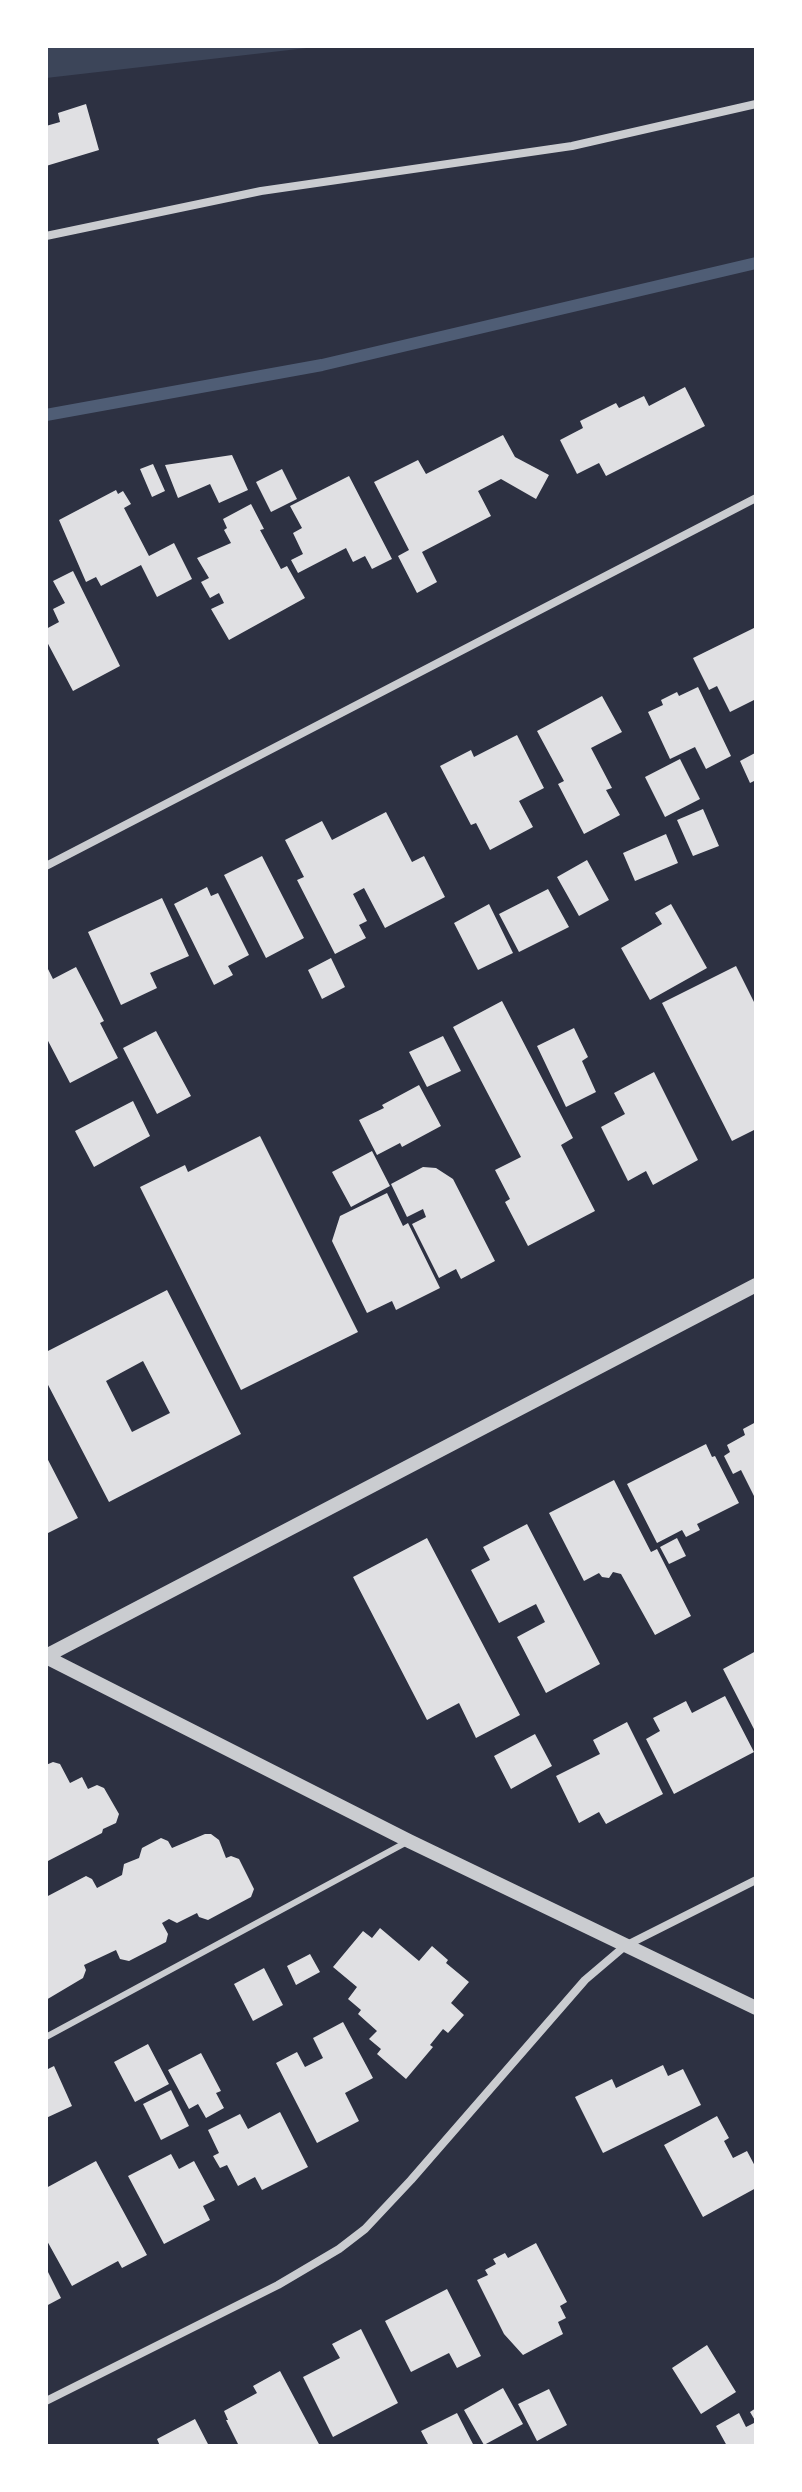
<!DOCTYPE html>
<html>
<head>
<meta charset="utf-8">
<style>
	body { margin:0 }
	#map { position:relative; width:802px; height:2492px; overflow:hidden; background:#2d3142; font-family:Cabin,sans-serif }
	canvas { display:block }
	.frame { position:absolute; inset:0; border:48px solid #fff; pointer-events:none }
</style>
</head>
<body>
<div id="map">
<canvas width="802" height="2492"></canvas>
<div class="frame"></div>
</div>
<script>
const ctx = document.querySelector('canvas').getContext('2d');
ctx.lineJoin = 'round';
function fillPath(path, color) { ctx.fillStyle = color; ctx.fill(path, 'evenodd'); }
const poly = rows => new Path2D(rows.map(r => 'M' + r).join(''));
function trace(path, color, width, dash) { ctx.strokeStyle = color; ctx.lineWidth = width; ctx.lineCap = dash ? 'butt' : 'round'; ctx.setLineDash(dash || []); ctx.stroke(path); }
const green = poly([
	[46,46,324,46,46,78]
]);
const stream = poly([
	[46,415,322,365,756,263]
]);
const building = poly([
	[86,104,99,150,46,166,46,126,60,122,58,113],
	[685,387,705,426,606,476,599,463,577,474,560,440,583,428,580,421,616,403,619,408,644,396,649,406],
	[503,435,515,457,549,475,536,499,501,479,478,491,491,516,422,552,437,582,417,593,398,556,409,550,374,482,418,460,426,474],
	[232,455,248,490,219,503,210,484,178,498,165,465],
	[153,464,165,491,152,497,140,469],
	[282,469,297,499,271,512,256,482],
	[349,476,392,559,372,569,365,556,353,562,346,548,298,573,291,560,303,554,293,533,302,528,290,506],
	[116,490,118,494,123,491,131,504,124,508,149,556,174,543,192,579,157,597,141,565,101,586,96,577,86,582,59,520],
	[251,504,264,529,260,530,281,569,287,566,305,598,229,640,211,609,224,603,219,593,210,598,201,582,209,578,197,558,231,543,224,530,227,528,223,519],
	[73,571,120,666,73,691,46,640,46,629,59,622,53,609,65,603,53,581],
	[756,627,756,699,730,712,717,686,709,690,693,658],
	[698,687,731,756,706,769,695,747,670,759,648,712,663,705,661,700,677,692,679,696],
	[602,696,622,732,591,748,612,788,606,790,620,815,584,834,558,784,564,781,537,731],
	[517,735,544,788,519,801,533,827,490,850,476,823,471,825,440,766,471,750,474,757],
	[755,753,756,780,750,783,740,761],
	[680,759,700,799,665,817,645,777],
	[703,809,719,846,693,856,677,820],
	[386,812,412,862,424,856,445,897,385,928,364,888,353,894,367,921,359,925,366,938,335,954,297,880,304,877,285,840,322,821,332,840],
	[666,834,678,863,635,881,623,853],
	[262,856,304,938,266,958,224,875],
	[587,860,609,900,579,916,557,877],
	[207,887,211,896,218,893,249,955,228,966,233,975,214,985,174,904],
	[548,889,569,927,519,952,499,914],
	[162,898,189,956,150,973,157,988,121,1005,88,932],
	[489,904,513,953,478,970,454,923],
	[671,904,707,968,650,1000,621,948,662,924,655,913],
	[331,958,345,987,322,999,308,970],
	[46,965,53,979,76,967,104,1021,100,1023,118,1058,70,1083,46,1037],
	[736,966,756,1006,756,1129,732,1141,662,1003],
	[502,1001,573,1138,561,1145,595,1211,528,1246,505,1202,510,1199,495,1170,521,1157,453,1027],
	[574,1028,588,1057,582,1061,596,1092,566,1107,537,1046],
	[156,1031,191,1096,157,1114,123,1048],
	[443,1036,461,1071,427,1087,409,1052],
	[654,1072,698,1160,653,1185,646,1171,628,1181,601,1127,625,1114,614,1093],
	[419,1085,441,1126,402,1147,400,1143,377,1155,359,1120,384,1108,382,1105],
	[133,1101,150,1136,94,1167,75,1131],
	[260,1136,358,1332,241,1390,140,1187,185,1165,188,1172],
	[372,1151,390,1186,351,1207,332,1172],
	[423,1167,436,1168,453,1179,495,1261,461,1279,456,1269,439,1278,412,1224,426,1217,423,1209,407,1217,391,1184],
	[387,1193,403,1226,408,1223,440,1288,396,1310,392,1301,367,1313,332,1241,340,1216],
	[167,1290,241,1434,109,1502,46,1381,46,1352],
	[143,1361,170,1413,132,1432,106,1381],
	[756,1422,756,1500,741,1470,733,1474,724,1456,730,1452,727,1445,745,1435,743,1429],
	[706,1444,712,1457,715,1456,739,1503,697,1524,700,1530,686,1537,682,1530,657,1543,627,1484],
	[46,1456,78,1518,46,1534],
	[614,1480,651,1552,657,1549,691,1616,655,1635,621,1574,613,1572,609,1578,602,1577,599,1573,584,1581,549,1513],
	[527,1524,600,1664,546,1693,517,1637,545,1622,536,1604,499,1623,471,1570,490,1560,483,1547],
	[427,1538,520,1715,476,1738,459,1703,427,1720,353,1577],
	[677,1538,686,1556,669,1564,660,1547],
	[756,1651,756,1733,723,1669],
	[725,1696,754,1752,674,1794,646,1739,660,1731,653,1718,686,1701,692,1713],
	[627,1722,663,1794,606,1824,599,1812,579,1823,556,1776,600,1754,593,1740],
	[535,1734,552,1766,511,1789,494,1756],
	[53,1762,60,1764,70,1783,82,1777,88,1789,97,1785,104,1788,119,1814,116,1823,103,1829,102,1833,46,1862,46,1765],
	[205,1834,211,1834,219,1840,226,1858,231,1856,239,1859,254,1889,251,1897,208,1920,199,1917,197,1913,177,1923,169,1919,162,1923,168,1934,166,1942,129,1961,120,1959,116,1950,84,1965,86,1970,83,1978,46,2000,46,1897,86,1876,92,1879,97,1888,122,1875,124,1864,139,1858,142,1848,161,1838,168,1841,172,1848],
	[380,1928,419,1961,432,1946,448,1960,446,1963,469,1982,451,2003,464,2015,448,2033,443,2029,430,2045,433,2047,406,2079,377,2054,381,2049,369,2039,377,2031,358,2014,361,2010,348,1999,357,1987,333,1967,363,1931,372,1938],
	[310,1954,320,1972,296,1985,287,1966],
	[264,1968,283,2005,253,2021,234,1984],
	[343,2022,373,2078,345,2093,359,2121,317,2143,276,2063,297,2052,305,2067,323,2058,313,2038],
	[148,2044,169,2084,135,2102,114,2062],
	[201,2053,221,2091,216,2093,224,2108,206,2118,198,2104,189,2109,168,2070],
	[663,2065,668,2076,683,2069,701,2105,603,2153,575,2097,612,2079,616,2088],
	[54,2066,72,2106,46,2118,46,2070],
	[171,2090,189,2126,161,2140,143,2104],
	[280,2112,308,2167,262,2190,255,2177,238,2186,227,2165,220,2168,213,2156,219,2153,208,2130,240,2114,248,2129],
	[717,2116,729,2138,724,2141,733,2158,747,2151,756,2168,756,2188,703,2217,664,2145],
	[171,2154,179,2169,194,2161,215,2200,203,2206,210,2220,164,2244,128,2176],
	[96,2161,147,2255,122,2268,118,2261,72,2286,46,2239,46,2188],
	[536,2243,567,2302,560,2306,566,2318,558,2322,563,2334,523,2355,504,2334,477,2280,488,2275,485,2270,496,2264,493,2259,505,2253,508,2258],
	[46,2268,61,2298,46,2306],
	[447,2289,481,2356,457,2368,449,2353,411,2372,385,2321],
	[361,2329,398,2403,333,2437,303,2377,340,2358,332,2344],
	[707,2345,736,2392,701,2414,672,2368],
	[280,2371,320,2446,239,2446,226,2420,228,2420,224,2411,257,2393,253,2386],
	[503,2388,523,2424,484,2445,464,2410],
	[549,2389,567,2425,537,2441,518,2404],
	[756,2408,756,2446,727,2446,716,2426,739,2413,746,2427,756,2422,750,2412],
	[457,2413,474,2446,429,2446,421,2431],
	[195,2419,209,2446,160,2446,157,2439]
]);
const service = poly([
	[46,2037,405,1843]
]);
const minor = poly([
	[46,236,261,191,572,146,756,104],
	[46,866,756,498],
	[46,2401,278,2285,339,2249,365,2229,411,2180,585,1980,625,1946,756,1880]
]);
const tertiary = poly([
	[46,1656,756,1285],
	[46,1657,409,1841,756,2008]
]);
fillPath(green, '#3c4559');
trace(stream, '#4f5d75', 12);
fillPath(building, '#e0e0e3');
trace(service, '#caccd0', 6);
trace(minor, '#caccd0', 8);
trace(tertiary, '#caccd0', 14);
</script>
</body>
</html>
